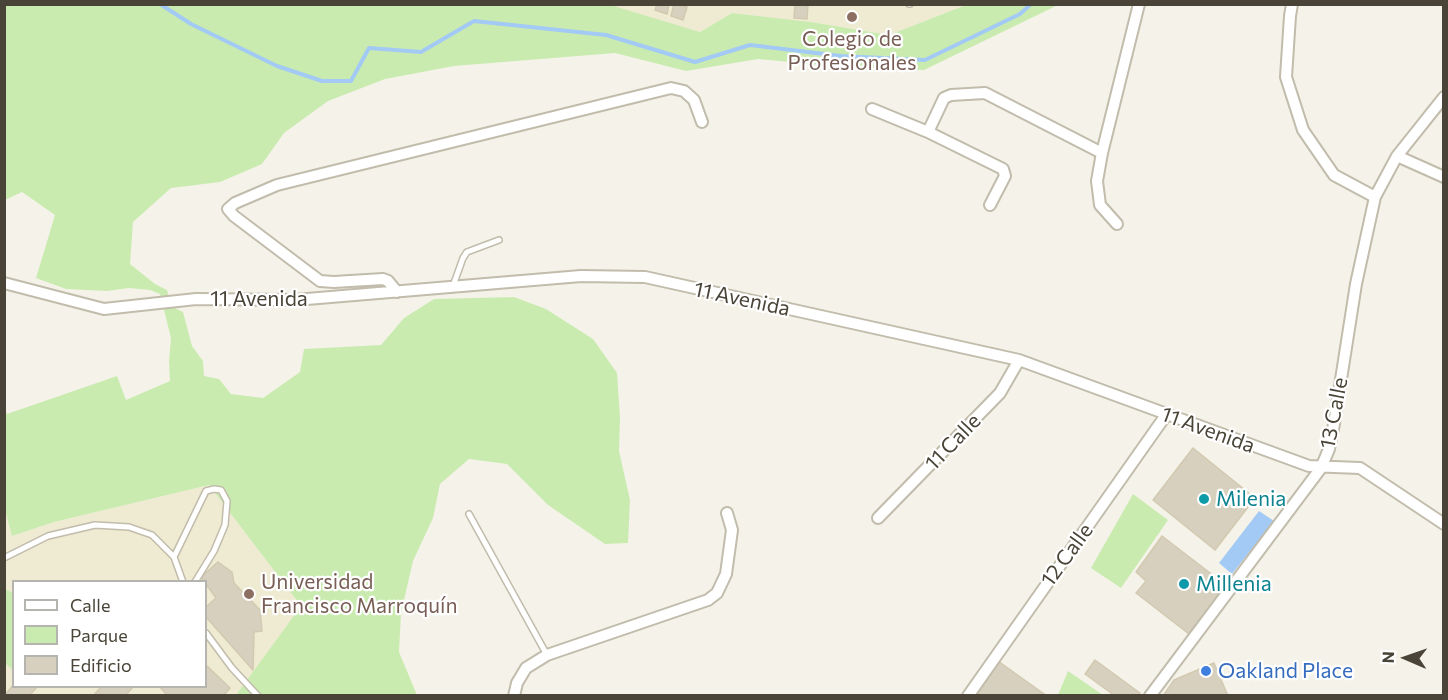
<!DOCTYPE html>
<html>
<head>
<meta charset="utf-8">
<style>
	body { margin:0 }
	#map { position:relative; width:1448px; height:700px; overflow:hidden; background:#f5f3e9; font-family:Commissioner,sans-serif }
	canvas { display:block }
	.frame { position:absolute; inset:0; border:6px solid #494437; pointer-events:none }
	.legend { position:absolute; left:12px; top:580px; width:195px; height:108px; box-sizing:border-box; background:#fff; border:2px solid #b6b4af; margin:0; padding:8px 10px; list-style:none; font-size:18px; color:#494437 }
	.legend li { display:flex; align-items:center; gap:12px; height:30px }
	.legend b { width:30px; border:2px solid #b6b4af }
	.north { position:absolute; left:1376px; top:628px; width:60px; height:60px; -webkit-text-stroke:4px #fff; paint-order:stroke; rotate:272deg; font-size:16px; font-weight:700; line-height:24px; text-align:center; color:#494437 }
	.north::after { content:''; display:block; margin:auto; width:21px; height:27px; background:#494437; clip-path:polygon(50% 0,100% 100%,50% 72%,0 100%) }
</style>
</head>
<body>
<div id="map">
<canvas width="1448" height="700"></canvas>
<div class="frame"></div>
<ul class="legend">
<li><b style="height:8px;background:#fff"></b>Calle</li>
<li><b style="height:16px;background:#caebb0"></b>Parque</li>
<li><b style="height:16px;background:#d7d0be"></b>Edificio</li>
</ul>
<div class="north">N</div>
</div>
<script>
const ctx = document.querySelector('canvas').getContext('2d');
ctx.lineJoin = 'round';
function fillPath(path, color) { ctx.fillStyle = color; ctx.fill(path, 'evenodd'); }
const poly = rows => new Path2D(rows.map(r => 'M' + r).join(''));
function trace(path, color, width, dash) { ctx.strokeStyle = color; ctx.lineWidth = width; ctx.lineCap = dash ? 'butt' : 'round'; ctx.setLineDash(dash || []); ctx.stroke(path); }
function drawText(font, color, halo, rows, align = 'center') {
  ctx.font = font + ' Commissioner,sans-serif'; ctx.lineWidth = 4.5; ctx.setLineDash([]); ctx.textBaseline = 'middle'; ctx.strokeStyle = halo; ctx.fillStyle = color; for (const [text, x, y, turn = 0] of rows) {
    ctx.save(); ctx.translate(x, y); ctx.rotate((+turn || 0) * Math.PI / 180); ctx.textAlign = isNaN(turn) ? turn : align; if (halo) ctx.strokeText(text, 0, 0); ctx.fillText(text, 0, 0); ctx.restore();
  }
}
const education = poly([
	[607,5,966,5,889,35,811,22,732,13,700,32],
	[209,485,301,606,236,695,5,695,4,506,12,536,54,522],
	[14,582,206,582,206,686,14,686]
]);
const green = poly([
	[607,4,700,32,732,13,811,22,889,35,966,5,1058,5,924,70,846,67,758,59,686,71,615,53,454,66,385,79,328,101,284,133,262,164,220,182,171,188,133,222,130,264,155,284,167,290,171,306,183,312,192,346,203,361,204,376,219,379,231,394,263,398,300,372,304,349,381,345,404,318,434,299,514,297,546,309,593,339,617,373,620,417,619,451,630,500,628,543,605,544,548,505,507,464,469,459,440,484,433,518,413,561,401,613,399,652,417,695,236,695,301,606,209,485,54,522,12,536,4,506,4,408,7,414,117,376,126,400,170,381,169,361,171,338,160,294,150,290,129,288,107,291,66,289,36,278,55,215,22,192,5,200,5,5],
	[1133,494,1168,520,1121,588,1091,568],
	[5,589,13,593,13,670,5,663],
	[1068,671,1103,695,1058,695]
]);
const water = poly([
	[1259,511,1274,521,1232,574,1219,563]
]);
const stream = poly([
	[160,4,191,24,277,66,322,81,351,81,369,48,421,52,474,21,606,35,695,62,750,45,841,56,925,60,1020,14,1031,4]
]);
const building = poly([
	[657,4,669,4,667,14,655,10,657,4],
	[674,4,687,7,683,20,671,16,674,4],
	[795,4,808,4,807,19,794,18,795,4],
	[1193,448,1255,498,1215,550,1153,500,1193,448],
	[1162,536,1227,586,1189,634,1136,593,1146,581,1136,572,1162,536],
	[218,562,232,572,234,583,260,610,262,631,254,632,253,670,206,617,206,607,216,598,201,577,218,562],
	[1095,660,1140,693,1139,696,1115,696,1085,674,1095,660],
	[998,661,1047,696,976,696,998,661],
	[1214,663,1228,696,1163,696,1174,680,1214,663],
	[206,665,230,688,223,696,168,696,159,686,206,686,206,665],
	[14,684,14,686,38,686,29,696,4,696,14,684],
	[102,686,134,686,125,696,93,696,102,686]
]);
const service = poly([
	[909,4,910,4],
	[453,286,463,258,467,252,499,240],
	[469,514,547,655],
	[174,557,206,491,214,489,221,490,227,501,225,525,214,551,195,582],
	[4,558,48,536,95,525,129,527,152,535,174,557,183,582],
	[206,633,232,668,258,696]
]);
const minor = poly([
	[1292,4,1290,16,1286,77,1303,130,1334,175,1375,197],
	[872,109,928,132],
	[1397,156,1444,177],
	[990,205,1005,176,1003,169,928,132,944,98,951,95,985,93,1102,153],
	[1117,224,1100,205,1097,181,1102,153,1139,4],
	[4,283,104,309,196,299,295,300,581,276,645,277,1019,360,1309,466,1360,468,1444,524],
	[397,292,388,281,383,279,334,282,320,281,234,216,228,209,235,203,277,185,671,88,684,91,694,100,702,122],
	[878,518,1000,393,1019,360],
	[514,696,517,683,526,668,547,655,708,600,717,593,726,574,732,530,727,513],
	[968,696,1166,415],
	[1150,696,1321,468,1329,449,1334,424,1356,284,1375,197,1397,156,1444,97]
]);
const markers = [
	[852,17,6,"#8d6e63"],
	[1204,499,6,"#0f9aa8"],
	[1184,584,6,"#0f9aa8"],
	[249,594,6,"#8d6e63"],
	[1206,671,6,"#3f7fe0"]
];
const educationNames = [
	["Colegio de",852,39],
	["Profesionales",852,63],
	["Universidad",261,582,"left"],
	["Francisco Marroquín",261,606,"left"]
];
const streetNames = [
	["11 Avenida",259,299],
	["11 Avenida",742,299,12],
	["13 Calle",1334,413,-79],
	["11 Avenida",1208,430,20],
	["11 Calle",953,442,-46],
	["12 Calle",1067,555,-54]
];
const cultureNames = [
	["Milenia",1216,499],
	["Millenia",1196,584]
];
const shopNames = [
	["Oakland Place",1218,671]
];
fillPath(education, '#efead2');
fillPath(green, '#caebb0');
fillPath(water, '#a3caf4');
trace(stream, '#a3caf4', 4);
fillPath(building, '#d7d0be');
trace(building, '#d2c9b0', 1.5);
trace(service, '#c1bcab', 8);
trace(minor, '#c1bcab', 14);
trace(service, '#fff', 5);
trace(minor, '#fff', 10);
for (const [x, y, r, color] of markers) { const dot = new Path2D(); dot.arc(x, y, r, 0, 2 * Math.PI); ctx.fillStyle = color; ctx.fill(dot); trace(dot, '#fff', 2); }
drawText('21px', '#785e54', '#fff', educationNames);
drawText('21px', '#494437', '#fff', streetNames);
drawText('21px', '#0d838f', '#fff', cultureNames, 'left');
drawText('21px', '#366cbe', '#fff', shopNames, 'left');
</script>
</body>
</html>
